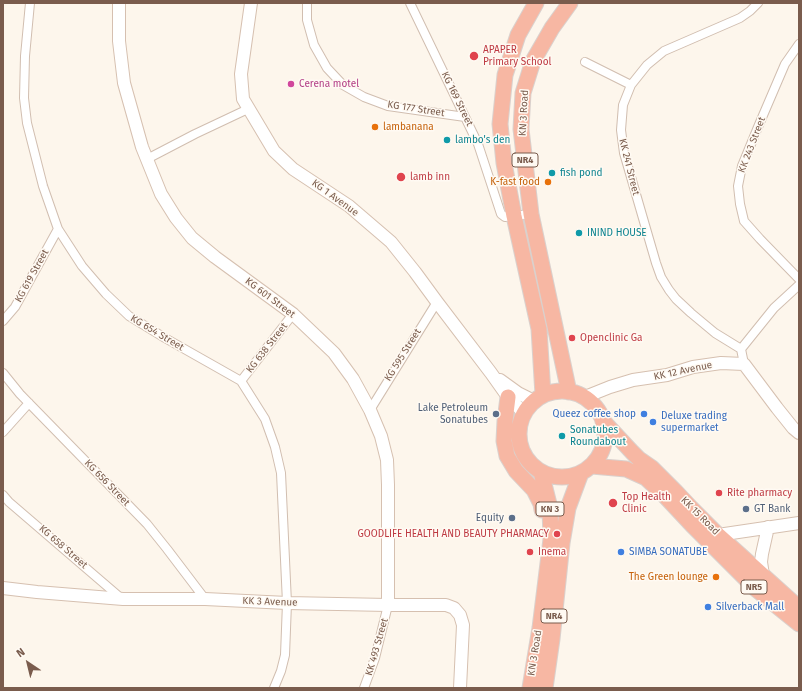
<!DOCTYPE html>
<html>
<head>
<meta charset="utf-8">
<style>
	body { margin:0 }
	#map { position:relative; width:802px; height:691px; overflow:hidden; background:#fdf6ec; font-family:"Fira Sans",sans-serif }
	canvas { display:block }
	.frame { position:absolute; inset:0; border:4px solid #7a5c4d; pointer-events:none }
	.north { position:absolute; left:8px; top:643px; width:40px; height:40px; -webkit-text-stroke:3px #fffaf3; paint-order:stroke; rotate:325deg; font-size:11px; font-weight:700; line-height:16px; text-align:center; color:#7a5c4d }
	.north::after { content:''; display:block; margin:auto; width:14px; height:18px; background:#7a5c4d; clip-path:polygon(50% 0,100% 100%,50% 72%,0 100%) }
</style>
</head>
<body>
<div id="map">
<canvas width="802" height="691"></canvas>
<div class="frame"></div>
<div class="north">N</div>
</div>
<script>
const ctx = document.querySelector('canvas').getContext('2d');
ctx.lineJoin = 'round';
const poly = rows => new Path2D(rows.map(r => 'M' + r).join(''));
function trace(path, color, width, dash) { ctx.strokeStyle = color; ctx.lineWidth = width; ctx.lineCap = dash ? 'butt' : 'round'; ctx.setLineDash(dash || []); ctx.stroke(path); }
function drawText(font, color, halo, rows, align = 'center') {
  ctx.font = font + ' "Fira Sans",sans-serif'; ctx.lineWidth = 3; ctx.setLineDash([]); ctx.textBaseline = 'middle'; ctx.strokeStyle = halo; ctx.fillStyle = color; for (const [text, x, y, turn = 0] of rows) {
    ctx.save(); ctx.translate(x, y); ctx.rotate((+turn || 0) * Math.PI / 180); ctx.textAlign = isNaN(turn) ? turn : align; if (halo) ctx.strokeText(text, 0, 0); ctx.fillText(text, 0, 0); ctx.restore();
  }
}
const street = poly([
	[30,3,25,56,24,98,27,123,43,186,58,229,82,266,106,294,129,316,165,338,241,381,265,419,275,447,281,473,287,603,285,655,281,671,274,688],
	[307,3,307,20,314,45,327,68,343,85,364,97,388,106,465,117],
	[410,3,465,117,478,144,501,214,505,217,531,214],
	[799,44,785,64,758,127,742,166,738,186,740,204,744,221,760,239,799,279],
	[585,62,631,85],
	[147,159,195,134,248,109],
	[3,321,15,307,58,229],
	[741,349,774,308,799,285],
	[744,364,741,349,715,333,691,313,676,299,669,290,661,277,656,263,624,153,621,130,623,105,631,85,647,65,664,51,740,18,750,11,758,3],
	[3,373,20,394,147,524,167,549,205,599],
	[241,381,293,314],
	[370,410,437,302],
	[3,432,29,403],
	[3,495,9,502,122,599],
	[364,688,375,658,388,605]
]);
const secondary = poly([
	[119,3,119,41,124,83,142,147,161,194,176,218,192,238,215,257,293,314,334,353,353,379,370,410,381,436,387,460,388,485,388,605],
	[251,3,241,74,243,99,274,151,293,169,349,206,391,242,415,272,437,302,491,373,508,397,524,413],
	[500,380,518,393,534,401],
	[585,397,610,387,633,380,667,375,693,367,721,363,744,364,777,408,793,428,799,433],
	[718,535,799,523],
	[763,575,761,562,762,554,768,527],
	[3,588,37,592,123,599,205,599,287,603,388,605,446,605,454,608,460,615,463,625,460,688]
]);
const highway = poly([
	[536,3,518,35,505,75,500,124,504,163,514,216,539,329,543,395],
	'519 434a43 43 0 1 1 86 0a43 43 0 1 1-86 0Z',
	[569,392,531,214,521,129,523,93,533,61,552,28,570,3],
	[508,397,505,421,504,441,507,456,516,471,534,490,541,504,542,510],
	[604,422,632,452,639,459,652,468,676,492,691,508,718,535,799,608],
	[592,466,626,469,646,478,663,494,692,525,757,590,799,624],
	[530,688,540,628,551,539,550,508,541,472],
	[545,688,552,639,562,543,568,508,581,473]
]);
const markers = [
	[474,56,5,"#e0444e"],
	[291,84,4,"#d1479c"],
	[375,127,4,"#e8710a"],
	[447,140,4,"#0f9aa8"],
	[552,173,4,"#0f9aa8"],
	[401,177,5,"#e0444e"],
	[548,182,4,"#e8710a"],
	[579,233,4,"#0f9aa8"],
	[572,338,4,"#e0444e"],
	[496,414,4,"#5c6f8a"],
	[644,414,4,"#3f7fe0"],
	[653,422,4,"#3f7fe0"],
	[562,436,4,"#0f9aa8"],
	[719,493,4,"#e0444e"],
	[613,503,5,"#e0444e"],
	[746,509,4,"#5c6f8a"],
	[512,518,4,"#5c6f8a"],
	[557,534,4,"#e0444e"],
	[530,552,4,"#e0444e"],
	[621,552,4,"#3f7fe0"],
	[716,577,4,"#e8710a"],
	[708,607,4,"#3f7fe0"]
];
const shields = [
	[525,160,26],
	[550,509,28],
	[754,587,26],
	[554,616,26]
];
const shieldNames = [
	["NR4",525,160],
	["KN 3",550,509],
	["NR5",754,587],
	["NR4",554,616]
];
const healthNames = [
	["APAPER",483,50],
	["Primary School",483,62],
	["lamb inn",410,177],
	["Openclinic Ga",580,338],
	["Rite pharmacy",727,493],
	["Top Health",622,497],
	["Clinic",622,509],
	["GOODLIFE HEALTH AND BEAUTY PHARMACY",549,534,"right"],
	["Inema",538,552]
];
const hotelNames = [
	["Cerena motel",299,84]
];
const streetNames = [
	["KG 169 Street",457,99,64],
	["KG 177 Street",416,109,9],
	["KN 3 Road",524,113,-87],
	["KK 243 Street",752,145,-69],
	["KK 241 Street",629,167,76],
	["KG 1 Avenue",335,198,36],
	["KG 619 Street",32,276,-61],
	["KG 601 Street",270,298,37],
	["KG 654 Street",157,333,31],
	["KG 638 Street",267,348,-52],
	["KG 595 Street",403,355,-58],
	["KK 12 Avenue",683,371,-12],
	["KG 656 Street",107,483,46],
	["KK 15 Road",700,516,45],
	["KG 658 Street",63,547,41],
	["KK 3 Avenue",270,602,2],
	["KK 493 Street",377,647,-74],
	["KN 3 Road",535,653,-81]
];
const foodNames = [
	["lambanana",383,127,"left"],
	["K-fast food",540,182],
	["The Green lounge",708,577]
];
const cultureNames = [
	["lambo's den",455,140],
	["fish pond",560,173],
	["ININD HOUSE",587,233],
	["Sonatubes",570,430],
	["Roundabout",570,442]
];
const serviceNames = [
	["Lake Petroleum",488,408],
	["Sonatubes",488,420],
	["GT Bank",754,509,"left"],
	["Equity",504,518]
];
const shopNames = [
	["Queez coffee shop",636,414,"right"],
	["Deluxe trading",661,416],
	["supermarket",661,428],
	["SIMBA SONATUBE",629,552],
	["Silverback Mall",716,607]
];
trace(street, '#d1beb0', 10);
trace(secondary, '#d6c0b0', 14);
trace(highway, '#dad1cd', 17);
trace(street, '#fff', 8);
trace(secondary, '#fff', 12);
trace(highway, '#f7b7a3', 15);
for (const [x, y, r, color] of markers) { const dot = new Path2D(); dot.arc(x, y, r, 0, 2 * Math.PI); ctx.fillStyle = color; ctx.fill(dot); trace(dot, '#fffaf3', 1.5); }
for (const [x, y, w] of shields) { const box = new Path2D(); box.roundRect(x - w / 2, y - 7, w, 14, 3); ctx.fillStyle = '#fffaf3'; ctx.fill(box); trace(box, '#7a5c4d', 1); }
drawText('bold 9px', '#7a5c4d', null, shieldNames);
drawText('10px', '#be3a42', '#fffaf3', healthNames, 'left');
drawText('10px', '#b23c85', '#fffaf3', hotelNames, 'left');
drawText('10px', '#7a5c4d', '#fffaf3', streetNames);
drawText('10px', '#c56008', '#fffaf3', foodNames, 'right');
drawText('10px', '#0d838f', '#fffaf3', cultureNames, 'left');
drawText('10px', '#4e5e75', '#fffaf3', serviceNames, 'right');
drawText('10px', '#366cbe', '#fffaf3', shopNames, 'left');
</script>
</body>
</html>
